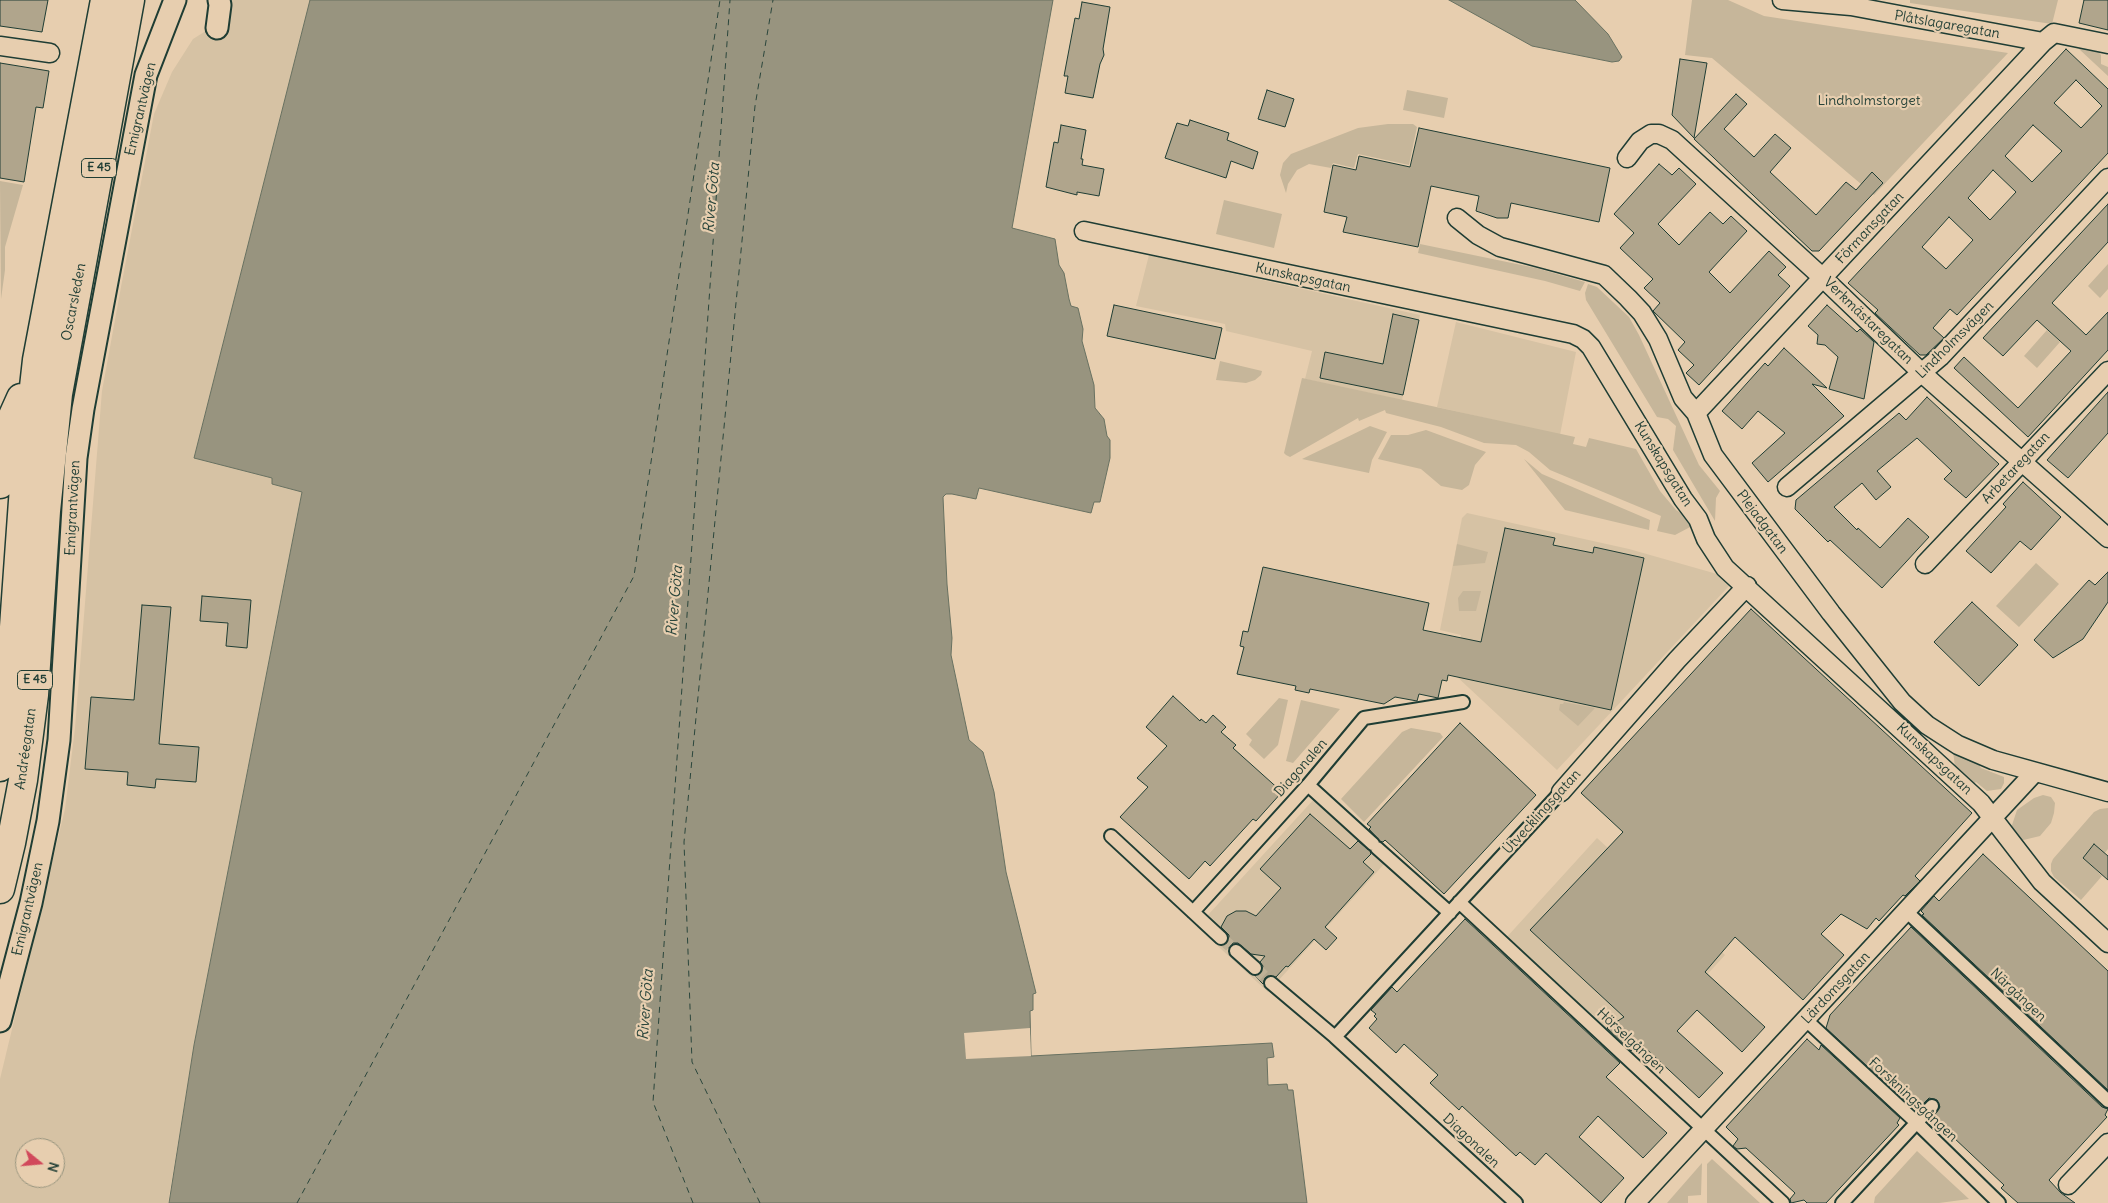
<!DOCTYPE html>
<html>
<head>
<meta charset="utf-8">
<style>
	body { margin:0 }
	#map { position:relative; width:2108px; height:1203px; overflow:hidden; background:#e7ceaf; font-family:Delius,sans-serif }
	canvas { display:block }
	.north { position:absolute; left:15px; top:1138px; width:50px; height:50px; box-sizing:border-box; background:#e7ceaf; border:1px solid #97947e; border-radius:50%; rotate:107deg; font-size:14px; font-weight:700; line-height:20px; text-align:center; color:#1f3d34 }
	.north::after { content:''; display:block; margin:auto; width:18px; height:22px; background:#d1495b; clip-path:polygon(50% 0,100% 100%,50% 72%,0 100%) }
</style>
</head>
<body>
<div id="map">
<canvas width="2108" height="1203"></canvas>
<div class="north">N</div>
</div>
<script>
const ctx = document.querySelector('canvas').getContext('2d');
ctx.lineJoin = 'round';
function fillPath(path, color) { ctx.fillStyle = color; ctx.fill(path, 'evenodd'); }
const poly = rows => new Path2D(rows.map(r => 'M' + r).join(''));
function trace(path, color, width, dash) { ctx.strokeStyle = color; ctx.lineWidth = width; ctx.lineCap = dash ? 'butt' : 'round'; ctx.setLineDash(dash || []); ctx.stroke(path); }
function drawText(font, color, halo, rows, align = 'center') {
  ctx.font = font + ' Delius,sans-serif'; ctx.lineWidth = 4.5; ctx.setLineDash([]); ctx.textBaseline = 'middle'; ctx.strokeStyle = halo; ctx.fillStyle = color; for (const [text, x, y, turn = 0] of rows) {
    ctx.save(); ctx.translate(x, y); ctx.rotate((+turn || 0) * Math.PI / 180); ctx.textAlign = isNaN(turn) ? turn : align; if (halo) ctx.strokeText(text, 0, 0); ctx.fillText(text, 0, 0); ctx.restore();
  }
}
const built = poly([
	[226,0,310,0,194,457,273,478,272,484,302,491,194,1045,168,1203,0,1203,0,1079,65,809,75,728,102,391,121,287,154,114,172,72,193,39,209,29],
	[25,1148,55,1148,55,1178,25,1178],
	[1149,255,1420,315,1402,400,1305,379,1312,351,1226,331,1225,324,1136,306],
	[1456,322,1576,352,1560,435,1437,407],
	[1467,513,1629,549,1717,574,1729,586,1557,770,1454,674,1461,635,1440,630,1462,518],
	[1315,798,1385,863,1268,992,1197,927],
	[1597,838,1725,955,1633,1056,1505,939]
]);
const green = poly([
	[1692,0,1728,0,1764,16,2008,53,1874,195,1712,58,1685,55],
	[1910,0,2058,0,2052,24,1910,3],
	[2080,46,2098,51,2101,55,2101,64,2108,67,2108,76,2079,49],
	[1407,90,1448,98,1444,118,1403,110],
	[1388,124,1413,124,1417,127,1409,165,1358,154,1354,168,1333,163,1331,168,1309,164,1297,170,1288,184,1286,193,1280,175,1283,163,1291,154,1358,128],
	[0,181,23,185,5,247,5,270,1,299],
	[1224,200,1282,214,1274,248,1216,234],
	[1420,244,1536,268,1585,282,1580,291,1545,281,1418,253],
	[2108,264,2108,289,2100,298,2088,286],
	[1588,284,1597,287,1629,317,1639,335,1699,465,1720,491,1716,498,1715,521,1673,450,1676,426,1668,419,1657,417,1586,300,1585,293],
	[2047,330,2060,342,2037,368,2024,356],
	[1220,361,1262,371,1261,375,1255,380,1246,383,1216,380],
	[1302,378,1575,437,1573,444,1586,447,1589,438,1636,449,1660,491,1676,510,1693,521,1692,526,1675,535,1657,531,1661,516,1550,470,1529,452,1516,445,1484,443,1441,427,1386,413,1385,410,1359,421,1358,418,1290,457,1286,455,1284,453],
	[1370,426,1387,432,1372,460,1369,473,1302,459],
	[1426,430,1486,452,1475,465,1469,485,1462,490,1441,486,1421,469,1378,459,1391,435,1408,435],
	[1524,459,1542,474,1650,520,1649,530,1565,510],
	[1457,544,1488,552,1485,563,1453,566],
	[2036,563,2059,584,2019,627,1996,606],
	[1463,591,1481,591,1476,611,1459,611,1458,598],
	[1279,698,1288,700,1278,745,1264,759,1249,745,1252,740,1246,734],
	[1301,700,1340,709,1293,763,1286,761],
	[1564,702,1595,708,1578,726,1559,710,1560,704,1563,704],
	[1411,728,1440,733,1443,737,1364,822,1341,799,1402,732],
	[1953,751,1977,761,1981,768,2004,777,2004,783,2001,789,1987,791,1976,782,1973,784,1955,767],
	[2043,795,2051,797,2055,803,2054,813,2051,823,2040,836,2015,842,2011,828,2017,810,2034,798],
	[2108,808,2108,849,2093,867,2102,876,2081,900,2054,877,2051,871,2051,864,2053,859,2094,812,2100,809],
	[1917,1151,1969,1199,1939,1203,1874,1203,1875,1197],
	[1712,1159,1760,1203,1707,1203,1707,1164],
	[1702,1163,1701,1195,1688,1196,1688,1203,1667,1203]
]);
const water = poly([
	[310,0,1053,0,1012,228,1055,239,1059,265,1064,273,1069,299,1071,306,1078,308,1083,329,1082,341,1094,385,1095,408,1104,419,1107,436,1110,440,1110,458,1100,502,1094,502,1091,513,979,488,976,499,952,494,946,494,943,497,947,584,952,638,951,655,969,740,983,752,994,792,1006,872,1036,993,1033,994,1033,1010,1030,1011,1031,1056,1272,1043,1274,1057,1267,1058,1268,1085,1287,1084,1288,1090,1293,1090,1307,1203,169,1203,194,1045,302,492,272,484,272,478,194,458,310,0],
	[1449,0,1575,0,1608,34,1622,57,1619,61,1612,62,1532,46,1449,0]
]);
const pier = poly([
	[1030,1028,1031,1056,966,1059,964,1033]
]);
const ferry = poly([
	[297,1203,634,576,720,0],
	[693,1203,653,1102,730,0],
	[760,1203,692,1062,684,842,755,106,773,0]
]);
const building = poly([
	[0,0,48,0,42,32,0,26,0,0],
	[2084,0,2108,0,2108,30,2079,23,2084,0],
	[1082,2,1110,7,1103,49,1104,55,1100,64,1093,98,1065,93,1068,76,1064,76,1075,18,1079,19,1082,2],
	[2066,49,2108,89,2108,153,1957,315,1950,309,1933,328,1944,338,1926,355,1920,355,1875,313,1878,310,1848,283,2066,49],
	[2076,80,2102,106,2081,128,2054,103,2076,80],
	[2033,125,2062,151,2032,182,2005,156,2033,125],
	[1993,170,2016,192,1990,220,1968,198,1993,170],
	[1949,217,1973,240,1946,269,1922,247,1949,217],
	[1680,59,1707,63,1694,138,1672,115,1680,59],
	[0,63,49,71,43,108,36,107,24,182,0,178,0,63],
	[1267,90,1294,99,1285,127,1258,119,1267,90],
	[1736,94,1747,104,1724,129,1754,157,1775,134,1791,148,1770,172,1816,215,1846,182,1856,190,1872,172,1883,183,1819,251,1812,251,1694,139,1736,94],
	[1190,120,1229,133,1227,140,1258,152,1253,169,1231,161,1226,178,1165,158,1177,123,1188,126,1190,120],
	[1061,125,1086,130,1081,159,1083,159,1082,165,1104,169,1099,196,1077,192,1077,195,1046,187,1054,142,1058,143,1061,125],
	[1419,128,1610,168,1599,222,1511,203,1508,218,1497,218,1476,211,1479,196,1431,186,1418,247,1343,232,1347,217,1324,212,1333,165,1356,170,1359,156,1410,167,1419,128],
	[1659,164,1672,175,1679,168,1696,184,1658,224,1679,245,1710,212,1723,224,1731,216,1747,231,1709,272,1730,293,1769,251,1786,267,1778,275,1790,286,1699,385,1686,373,1694,365,1678,350,1685,342,1653,311,1660,303,1644,288,1653,279,1620,248,1634,233,1614,214,1659,164],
	[2108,204,2108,242,2052,303,2086,335,2108,312,2108,350,2028,437,1954,368,1964,357,2018,408,2071,351,2037,320,2003,356,1983,338,2108,204],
	[1114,305,1222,328,1215,359,1107,336,1114,305],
	[1827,305,1857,332,1860,329,1874,342,1864,399,1829,389,1838,357,1825,345,1817,344,1818,335,1808,326,1827,305],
	[1393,314,1419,320,1403,395,1320,378,1325,352,1383,364,1393,314],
	[1784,348,1827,388,1812,384,1844,416,1768,482,1752,463,1785,433,1758,411,1742,429,1722,411,1765,363,1768,366,1784,348],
	[2108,392,2108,433,2068,478,2047,460,2108,392],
	[1927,397,1999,464,1966,498,1944,479,1952,471,1917,438,1877,471,1891,487,1876,500,1862,483,1834,507,1857,530,1858,528,1880,548,1908,518,1929,537,1882,588,1830,540,1828,542,1795,509,1796,500,1899,413,1906,420,1927,397],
	[2023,482,2061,517,2031,550,2020,541,1991,573,1966,551,2006,507,2003,504,2023,482],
	[1505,528,1555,538,1553,545,1593,553,1594,547,1644,558,1611,710,1448,675,1447,681,1442,680,1438,698,1419,694,1417,701,1395,697,1384,704,1310,689,1309,693,1295,690,1296,686,1237,674,1244,647,1240,646,1243,631,1248,632,1263,567,1429,603,1423,630,1481,642,1505,528],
	[2108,572,2108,602,2083,639,2053,658,2034,640,2089,580,2095,585,2108,572],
	[202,596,251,600,247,648,226,646,228,623,200,621,202,596],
	[1972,602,2018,645,1979,686,1934,642,1972,602],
	[142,605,171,607,159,744,199,747,196,782,156,779,155,788,127,785,128,772,85,769,91,697,134,700,142,605],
	[1751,609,1972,813,1915,876,1920,881,1905,896,1903,895,1879,921,1876,918,1867,929,1841,914,1821,934,1844,955,1803,1000,1735,937,1705,972,1765,1027,1742,1052,1697,1010,1677,1031,1723,1073,1699,1098,1640,1043,1636,1050,1633,1049,1631,1051,1607,1028,1624,1017,1530,930,1623,832,1581,793,1751,609],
	[1173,696,1200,721,1201,719,1206,723,1213,715,1226,727,1221,732,1236,745,1233,748,1282,792,1256,821,1253,819,1210,866,1205,861,1189,879,1120,817,1148,787,1137,778,1167,746,1146,727,1173,696],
	[1460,723,1536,795,1444,894,1385,840,1383,842,1380,841,1369,829,1371,827,1367,824,1460,723],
	[1310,814,1350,849,1358,841,1370,851,1371,854,1363,862,1374,872,1325,927,1337,938,1326,950,1314,939,1288,967,1286,966,1276,977,1268,976,1265,978,1263,984,1255,976,1261,973,1263,966,1260,962,1265,956,1251,954,1238,943,1233,943,1229,948,1225,945,1229,940,1229,935,1221,927,1227,916,1236,911,1246,911,1256,916,1281,888,1260,869,1310,814],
	[2094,844,2108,856,2108,880,2083,858,2094,844],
	[1983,854,2108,971,2108,1090,1922,915,1924,914,1921,911,1934,896,1939,901,1983,854],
	[1465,919,1620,1063,1606,1077,1667,1133,1643,1158,1598,1116,1579,1137,1624,1178,1601,1203,1546,1153,1535,1165,1520,1152,1516,1156,1462,1106,1459,1110,1430,1083,1438,1075,1404,1044,1396,1053,1369,1028,1377,1019,1374,1016,1376,1014,1371,1010,1392,987,1397,992,1465,919],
	[1911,927,2102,1107,2108,1109,2105,1115,2107,1117,2049,1180,2061,1193,2075,1203,2018,1203,2001,1188,2004,1185,1936,1121,1933,1117,1940,1107,1937,1100,1929,1098,1921,1106,1913,1099,1909,1105,1826,1028,1830,1015,1911,927],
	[1807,1039,1819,1050,1821,1045,1900,1118,1897,1123,1899,1125,1826,1203,1807,1203,1804,1200,1791,1203,1790,1199,1795,1193,1746,1148,1737,1149,1733,1146,1738,1139,1726,1127,1807,1039]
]);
const pedestrianTunnel = poly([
	[1221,938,1236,951],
	[1255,968,1271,983]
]);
const pedestrian = poly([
	[1308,785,1373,844],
	[1111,836,1221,938],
	[1377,848,1450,913],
	[1459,902,1783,1203],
	[1193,912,1308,785,1364,718,1463,702],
	[1907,912,2108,1101],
	[1236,951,1255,968],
	[1271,983,1335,1037,1516,1203],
	[1806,1020,1917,1123,1999,1203],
	[1335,1037,1561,792],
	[1842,1203,1932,1106]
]);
const minor = poly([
	[1782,0,1851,6,2043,42],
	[0,46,50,53],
	[1627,158,1640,141,1651,134,1659,134,1672,140,1823,278,1923,374,2108,538],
	[1457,218,1478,235,1500,247,1604,275,1628,298,1642,313,1658,339,1683,398,1696,413,1713,455,1831,613,1902,702,1927,725,1958,745,1993,760,2108,792],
	[1084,231,1573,334,1583,339,1591,347,1683,499,1698,519,1706,539,1725,568,1981,803,2042,882,2108,943],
	[1696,413,2043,42,2054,33,2108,44],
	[1787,487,1940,357,2108,178],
	[1925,564,2108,371],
	[1561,792,1677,660,1747,586],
	[2068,1185,2108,1143],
	[1635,1203,2035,772]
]);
const tertiary = poly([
	[217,28,220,5,219,0],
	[0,1021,31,903,48,821,59,740,76,458,83,409,146,75,175,0]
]);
const trunk = poly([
	[0,484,3,478,12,418,21,398],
	[0,767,9,697,26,459,37,360,105,0],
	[0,889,11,843,23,780,34,695,46,511,58,394,130,0]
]);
const shields = [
	[99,168,35],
	[35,680,35]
];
const shieldNames = [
	["E 45",99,168],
	["E 45",35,680]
];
const streetNames = [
	["Plåtslagaregatan",1947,25,10],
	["Emigrantvägen",141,109,-77],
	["Förmansgatan",1870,228,-47],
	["Kunskapsgatan",1303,278,12],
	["Oscarsleden",74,302,-79],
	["Verkmästaregatan",1868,321,44],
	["Lindholmsvägen",1955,340,-45],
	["Kunskapsgatan",1663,464,58],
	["Arbetaregatan",2016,468,-47],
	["Emigrantvägen",73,508,-87],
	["Plejadgatan",1762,522,53],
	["Andréegatan",26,749,-82],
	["Kunskapsgatan",1934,759,43],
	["Diagonalen",1301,768,-49],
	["Utvecklingsgatan",1542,812,-48],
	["Emigrantvägen",28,909,-77],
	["Lärdomsgatan",1836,988,-47],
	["Närgången",2018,995,43],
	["Hörselgången",1631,1041,43],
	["Forskningsgången",1913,1100,43],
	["Diagonalen",1471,1141,43]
];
const parkNames = [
	["Lindholmstorget",1869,101]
];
const waterNames = [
	["River Göta",712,198,-85],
	["River Göta",675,601,-85],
	["River Göta",646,1005,-86]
];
fillPath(built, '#d6c2a4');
fillPath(green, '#c6b69a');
fillPath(water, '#98947f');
trace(water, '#687161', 1);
fillPath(pier, '#e7ceaf');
trace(ferry, '#2b463c', 1, [6, 5]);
fillPath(building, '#b0a58c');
trace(building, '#1f3d34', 1);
trace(pedestrianTunnel, '#bfb196', 12, [12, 6]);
trace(pedestrian, '#1f3d34', 16);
trace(minor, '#1f3d34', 21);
trace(tertiary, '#1f3d34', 25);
trace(trunk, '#1f3d34', 31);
trace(pedestrian, '#e7ceaf', 12);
trace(minor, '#e7ceaf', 18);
trace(tertiary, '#e7ceaf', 21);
trace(trunk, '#e7ceaf', 28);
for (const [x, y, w] of shields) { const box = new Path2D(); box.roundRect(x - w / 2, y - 9.5, w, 19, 4); ctx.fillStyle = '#e7ceaf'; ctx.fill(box); trace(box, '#1f3d34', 1); }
drawText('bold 12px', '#1f3d34', null, shieldNames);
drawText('14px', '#1f3d34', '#e7ceaf', streetNames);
drawText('14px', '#274339', '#e7ceaf', parkNames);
drawText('italic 15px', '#2b463c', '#e7ceaf', waterNames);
</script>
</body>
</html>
